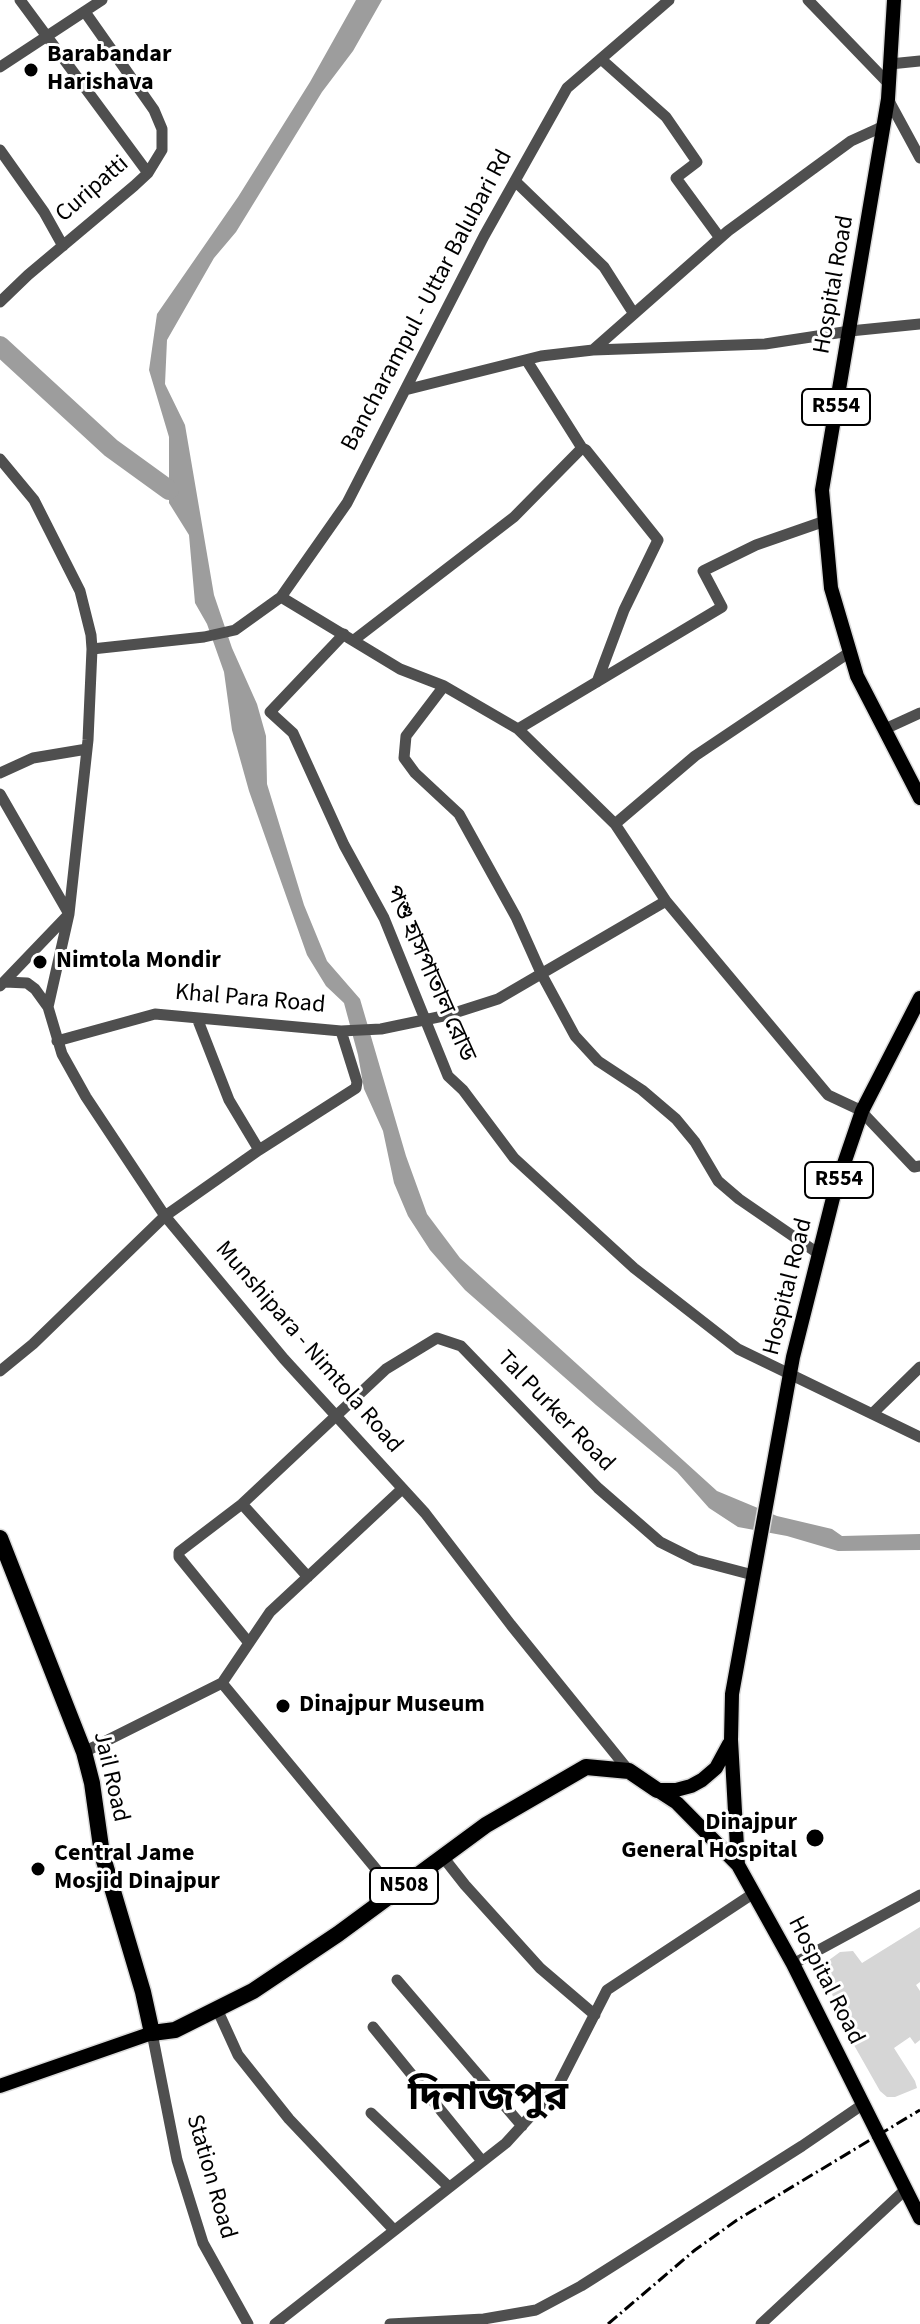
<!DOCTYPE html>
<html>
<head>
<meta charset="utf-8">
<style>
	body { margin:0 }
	canvas { display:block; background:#fff }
</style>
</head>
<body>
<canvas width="920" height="2324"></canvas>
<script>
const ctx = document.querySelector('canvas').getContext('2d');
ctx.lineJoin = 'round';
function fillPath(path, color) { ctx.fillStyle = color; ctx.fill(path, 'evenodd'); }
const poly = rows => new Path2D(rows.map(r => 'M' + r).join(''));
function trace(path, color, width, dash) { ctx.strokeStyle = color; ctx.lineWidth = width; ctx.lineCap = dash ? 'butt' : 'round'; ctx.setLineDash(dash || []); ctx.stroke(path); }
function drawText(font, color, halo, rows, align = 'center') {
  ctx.font = font + ' "Source Sans 3","Noto Sans Bengali",sans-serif'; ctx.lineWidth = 6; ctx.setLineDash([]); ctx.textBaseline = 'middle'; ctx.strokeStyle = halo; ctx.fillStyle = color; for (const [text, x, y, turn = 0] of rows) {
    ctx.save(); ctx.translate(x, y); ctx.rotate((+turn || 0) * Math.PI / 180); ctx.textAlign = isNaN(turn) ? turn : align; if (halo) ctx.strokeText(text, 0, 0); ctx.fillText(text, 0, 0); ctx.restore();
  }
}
const green = poly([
	[920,1927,920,1982,916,1985,920,1991,920,2040,915,2044,910,2037,894,2048,915,2081,917,2088,895,2097,887,2097,880,2091,846,2031,823,1970,825,1963,840,1952,853,1951,862,1963]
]);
const water = poly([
	[356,0,382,0,353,51,322,92,236,232,214,258,167,340,165,384,185,425,214,595,232,648,257,704,266,736,267,784,304,905,327,961,360,999,406,1156,427,1214,460,1258,717,1491,777,1516,832,1529,842,1536,920,1534,920,1550,838,1551,787,1536,738,1527,709,1508,677,1472,596,1405,465,1290,430,1250,408,1216,394,1183,383,1131,364,1089,358,1055,344,1003,326,986,307,955,249,791,232,730,224,672,207,624,195,603,189,535,169,503,169,437,149,370,157,314,238,197,310,82]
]);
const river = poly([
	[0,346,111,448,169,490]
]);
const minor = poly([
	[20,0,148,173],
	[808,0,888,83],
	[601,59,666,117,697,162,676,178,720,238],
	[890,64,920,61],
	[0,67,102,0],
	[888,99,920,158],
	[0,150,44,212,63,246],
	[515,181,604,267,634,314],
	[0,302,28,275,134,186,148,173,162,150,162,129,154,110,85,12],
	[593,350,728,231,851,141,884,126],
	[405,390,541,356,593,350,765,344,850,331,920,324],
	[582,448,586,450,658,540,624,610,597,682],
	[0,459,34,500,80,591,91,635,92,649,88,740,69,914,0,986],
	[281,597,400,669,444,686,518,729,615,824,666,901,828,1095,860,1110,914,1167,920,1166],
	[344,634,270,712,293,733,344,845,384,918,448,1076,463,1090,514,1158,634,1268,738,1349,920,1437],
	[354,640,514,517,582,448,527,361],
	[92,649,204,637,235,630,281,597,347,503,484,236,567,88,669,0],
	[444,686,406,736,404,758,415,773,459,814,516,917,542,975,575,1036,598,1061,642,1090,676,1119,695,1142,718,1181,739,1199,819,1254],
	[518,729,722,607,703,571,756,545,825,521],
	[885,729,920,713],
	[0,773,33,758,87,749],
	[0,794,69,914,48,1007,62,1054,86,1097,165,1216,284,1359,425,1513,511,1625,629,1771],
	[615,824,695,756,850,652],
	[5,982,27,983,35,989,48,1007],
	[57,1041,155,1014,341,1031,381,1029,448,1015,498,999,666,901],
	[259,1150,356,1088,357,1082,341,1031],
	[0,1371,33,1344,165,1216,259,1150,229,1100,197,1018],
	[872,1414,920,1367],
	[242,1504,308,1577],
	[249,1643,179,1557,179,1552,242,1504,386,1369,437,1338,461,1346,598,1488,660,1542,696,1560,753,1575],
	[222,1683,395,1892],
	[84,1752,222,1683,270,1612,402,1489],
	[443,1857,465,1885,540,1968,595,2015],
	[793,1964,920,1895],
	[397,1980,522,2126],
	[217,2009,238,2055,289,2119,394,2230],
	[373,2027,482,2161],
	[152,2033,177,2160,203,2243,248,2324],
	[371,2113,449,2187],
	[275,2324,506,2143,558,2086,607,1990,754,1893],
	[390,2324,484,2319],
	[478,2324,484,2319,536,2310,581,2286,802,2146,862,2105],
	[761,2324,905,2190]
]);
const major = poly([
	[894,0,888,99,822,490,831,588,857,676,920,798],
	[657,1790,677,1803,738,1865,793,1964,920,2218],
	[659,1790,676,1790,691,1786,702,1780,716,1768,729,1744],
	[738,1865,731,1740,732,1694,793,1357,835,1190,862,1111,920,998],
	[0,2086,152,2033]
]);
const highway = poly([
	[0,1538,84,1752,92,1783,102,1854,143,1992,152,2033,175,2030,253,1991,338,1934,486,1825,586,1767,629,1771,657,1790]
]);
const rail = poly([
	[608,2324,695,2250,737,2220,920,2110]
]);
const markers = [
	[31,70,8,"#000"],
	[40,962,8,"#000"],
	[283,1706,8,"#000"],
	[815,1838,10,"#000"],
	[38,1869,8,"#000"]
];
const shields = [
	[836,407,68],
	[839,1180,68],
	[404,1886,68]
];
const shieldNames = [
	["R554",836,407],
	["R554",839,1180],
	["N508",404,1886]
];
const poiNames = [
	["Barabandar",47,56],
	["Harishava",47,84],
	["Nimtola Mondir",56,962],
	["Dinajpur Museum",299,1706],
	["Dinajpur",797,1824,"right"],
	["General Hospital",797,1852,"right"],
	["Central Jame",54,1855],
	["Mosjid Dinajpur",54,1883]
];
const streetNames = [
	["Curipatti",93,190,-41],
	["Hospital Road",835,285,-80],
	["Bancharampul - Uttar Balubari Rd",428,301,-62],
	["পশু হাসপাতাল রোড",429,974,66],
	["Khal Para Road",250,1000,5],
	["Hospital Road",789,1287,-76],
	["Munshipara - Nimtola Road",308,1348,49],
	["Tal Purker Road",555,1412,46],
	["Jail Road",110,1777,77],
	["Hospital Road",825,1981,63],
	["Station Road",210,2177,74]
];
const townNames = [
	["দিনাজপুর",488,2100]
];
fillPath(green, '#d6d6d6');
fillPath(water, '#9d9d9d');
trace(river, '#9d9d9d', 20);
trace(major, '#dbdbdb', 17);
trace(highway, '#dbdbdb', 19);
trace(minor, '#4f4f4f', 11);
trace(major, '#000', 14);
trace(highway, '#000', 16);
trace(rail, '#000', 3, [12, 4, 2, 4]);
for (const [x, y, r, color] of markers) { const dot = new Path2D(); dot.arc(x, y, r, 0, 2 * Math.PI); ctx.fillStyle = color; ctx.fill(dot); trace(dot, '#fff', 3); }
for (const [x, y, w] of shields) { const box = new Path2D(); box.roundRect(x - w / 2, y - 18, w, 36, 6); ctx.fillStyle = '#fff'; ctx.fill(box); trace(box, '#000', 2); }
drawText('bold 22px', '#000', null, shieldNames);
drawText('bold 24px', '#000', '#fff', poiNames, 'left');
drawText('24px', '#000', '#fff', streetNames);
drawText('bold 40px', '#000', '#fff', townNames);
</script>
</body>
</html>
